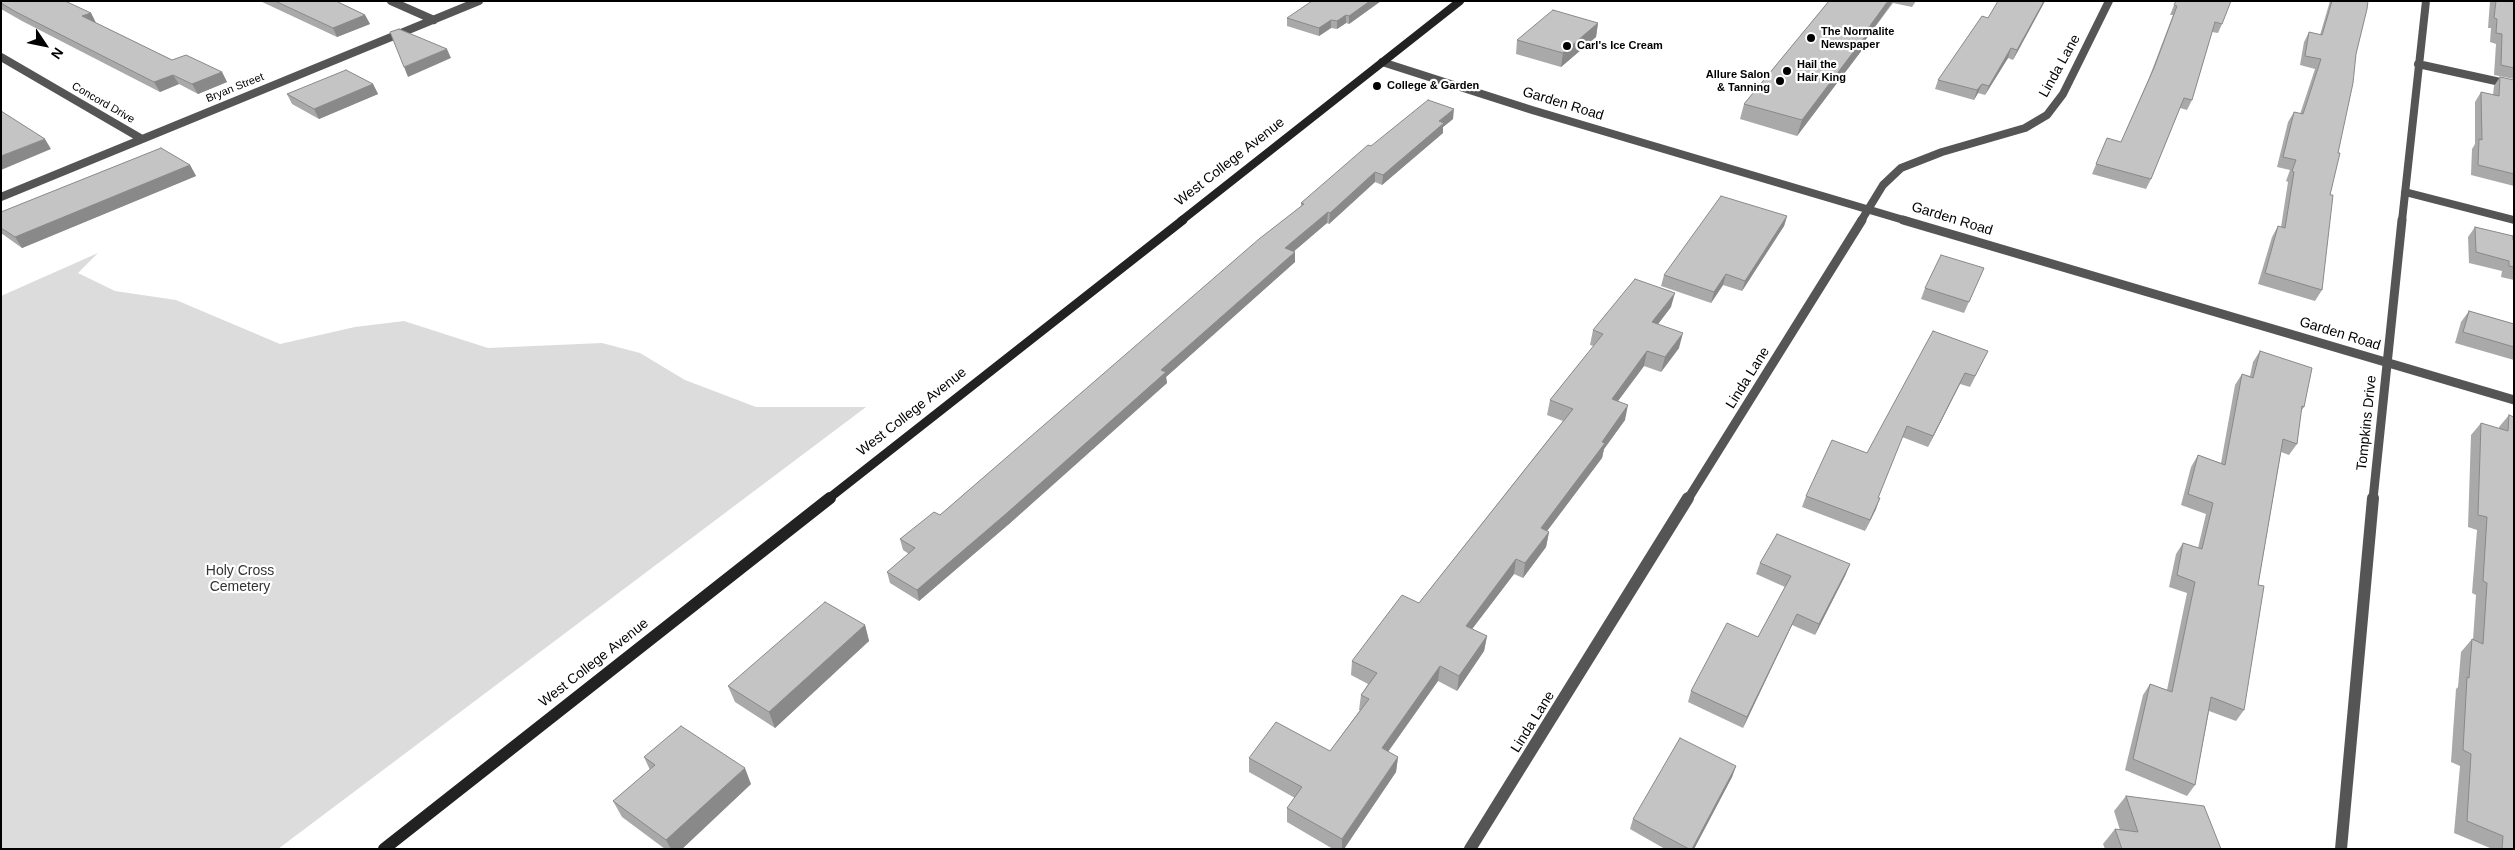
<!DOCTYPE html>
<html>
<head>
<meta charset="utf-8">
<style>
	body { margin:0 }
	#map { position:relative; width:2515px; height:850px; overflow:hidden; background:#fff; font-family:Helvetica,sans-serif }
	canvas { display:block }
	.frame { position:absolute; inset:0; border:2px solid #000; pointer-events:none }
	.north { position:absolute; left:20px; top:20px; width:50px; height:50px; -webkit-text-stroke:4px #fff; paint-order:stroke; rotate:124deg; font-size:14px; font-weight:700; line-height:20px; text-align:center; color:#000 }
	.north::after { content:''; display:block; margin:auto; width:18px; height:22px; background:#000; clip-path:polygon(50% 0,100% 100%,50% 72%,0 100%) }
</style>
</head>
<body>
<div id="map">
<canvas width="2515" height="850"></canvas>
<div class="frame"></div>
<div class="north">N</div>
</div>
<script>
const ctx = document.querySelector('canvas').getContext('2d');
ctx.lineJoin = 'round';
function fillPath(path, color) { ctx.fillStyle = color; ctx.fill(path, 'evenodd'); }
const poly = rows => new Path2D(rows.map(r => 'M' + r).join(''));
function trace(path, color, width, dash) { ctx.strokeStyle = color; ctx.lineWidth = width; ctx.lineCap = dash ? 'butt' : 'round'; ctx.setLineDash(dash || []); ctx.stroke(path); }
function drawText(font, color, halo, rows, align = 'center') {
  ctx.font = font + ' Helvetica,sans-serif'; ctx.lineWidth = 4.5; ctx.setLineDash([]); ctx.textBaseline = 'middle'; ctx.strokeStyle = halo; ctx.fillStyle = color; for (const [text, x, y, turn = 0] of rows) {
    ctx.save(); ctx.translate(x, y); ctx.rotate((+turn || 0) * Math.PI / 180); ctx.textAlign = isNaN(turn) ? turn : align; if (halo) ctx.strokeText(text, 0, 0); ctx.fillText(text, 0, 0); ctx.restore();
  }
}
const green = poly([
	[98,253,78,273,115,291,176,300,280,344,355,327,404,321,488,348,602,343,640,353,685,380,756,407,866,407,278,849,1,849,1,296]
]);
const streetFar2 = poly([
	[391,1,434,20],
	[1,57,142,139],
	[1382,62,1532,110,1907,221],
	[2418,64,2514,85],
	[2405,192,2514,220],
	[1,197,479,1],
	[1861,221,1883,185,1901,168,1942,152,2025,128,2047,115,2063,94,2109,1],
	[2402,221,2426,1]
]);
const streetFar1 = poly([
	[1903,220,2514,400],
	[1688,499,1862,220],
	[2373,499,2402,220]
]);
const street = poly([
	[1470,849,1688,498],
	[2341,849,2373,498]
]);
const secondaryFar2 = poly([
	[1181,221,1460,1]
]);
const secondaryFar1 = poly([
	[828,499,1183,220]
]);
const secondary = poly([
	[384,849,830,498]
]);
const wall = poly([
	[1,1,91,13,96,23,172,60,222,72,227,82,198,94,179,84,160,92,22,21,1,9],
	[260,1,336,1,365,15,370,24,337,37],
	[1381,1,1349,24,1346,23,1337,29,1331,28,1319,36,1287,26,1287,18],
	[1829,1,1916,1,1912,7,1893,3,1864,42,1862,50,1797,136,1740,119,1744,104],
	[2045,1,2013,60,2008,58,1985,95,1978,93,1974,100,1935,89,1938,80,1988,18],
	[2330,1,2368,1,2356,54,2330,195,2322,290,2315,301,2258,284,2272,237,2278,226,2281,227,2288,182,2286,181,2290,170,2277,167,2288,122,2294,112,2300,114,2315,69,2300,65,2304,42,2309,32,2320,35],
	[2490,1,2514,1,2514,79,2494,75,2496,44,2490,42,2491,28,2488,28],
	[2174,5,2222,24,2218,33,2212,32,2192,100,2187,110,2180,108,2151,179,2146,189,2092,174,2107,138,2121,142,2149,78,2173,15,2170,15],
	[1598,23,1596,37,1561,67,1516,54,1517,40],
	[2500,77,2514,80,2514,186,2471,175,2472,149,2475,144,2475,102,2481,92,2493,95,2494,86],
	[373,84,378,94,319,119,292,104,287,94],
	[1453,119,1443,127,1443,133,1382,185,1375,182,1329,224,1327,223,1294,251,1295,252,1295,262,1166,377,1167,383,1009,524,919,601,890,583,887,572,909,554,903,550,900,539,940,515,1301,206,1301,203,1371,146],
	[190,165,196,176,22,248,1,233,1,212],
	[1787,216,1784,226,1742,291,1723,285,1711,303,1661,286,1664,275],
	[2475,227,2514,240,2514,280,2501,277,2502,271,2469,263,2468,237],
	[1984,268,1964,313,1921,299,1925,288],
	[1671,307,1658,324,1679,348,1661,372,1644,366,1618,401,1625,420,1604,449,1602,458,1547,531,1549,532,1546,547,1523,578,1514,574,1472,629,1487,636,1484,651,1457,691,1438,681,1388,752,1398,757,1396,772,1344,849,1333,849,1287,822,1287,808,1295,798,1249,772,1249,758,1330,751,1360,710,1359,710,1361,695,1368,684,1351,675,1352,661,1419,603,1563,421,1547,415,1550,400,1594,346,1590,345,1593,330],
	[2469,311,2514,324,2514,360,2455,343,2461,322],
	[1988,351,1970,387,1960,384,1928,447,1902,437,1878,498,1876,509,1865,531,1802,507,1806,496,1867,453],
	[2260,351,2304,407,2301,411,2297,444,2289,455,2281,452,2258,585,2244,710,2236,721,2209,711,2195,785,2187,796,2125,770,2143,695,2150,684,2167,690,2187,593,2169,587,2176,554,2183,543,2198,548,2206,514,2181,505,2191,467,2198,455,2221,463,2235,385,2242,374,2250,376,2253,362],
	[2509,415,2514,849,2490,849,2490,848,2454,833,2460,766,2451,762,2456,689,2458,687,2461,652,2472,639,2473,640,2476,595,2472,593,2477,530,2468,527,2471,435,2481,423,2499,429,2499,427],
	[1760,563,1850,564,1845,576,1815,635,1792,625,1743,728,1688,702,1691,691,1758,637,1785,587,1756,574],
	[865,625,869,641,775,728,735,702,728,686],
	[644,757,751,784,682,849,665,849,622,817,613,801,650,770],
	[1736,766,1732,777,1694,849,1665,849,1630,829,1633,819],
	[2126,796,2221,849,2105,849,2103,844,2115,829,2120,830,2114,811]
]);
const shadedWall = poly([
	[1370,1,1381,1,1349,24,1349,16],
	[1888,1,1893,1,1864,42,1862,50,1797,136,1802,120],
	[2044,1,2045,1,2013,60,2017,50],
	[91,13,96,23,88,26,82,16],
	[365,15,370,24,337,37,333,28],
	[1346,15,1346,23,1337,29,1337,21],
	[1331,20,1331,28,1319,36,1319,28],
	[1598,23,1596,37,1561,67,1563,53],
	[2011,48,2008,58,1985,95,1989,86],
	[447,49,451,58,408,77,404,67],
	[222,72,227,82,198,94,192,84],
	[173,75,179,84,160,92,154,82],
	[373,84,378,94,319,119,314,109],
	[1982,84,1978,93,1974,100,1977,90],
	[1454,109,1453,119,1443,127,1443,133,1382,185,1383,175,1439,121],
	[45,139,51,149,1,170,1,156],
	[190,165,196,176,22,248,15,237],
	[1375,172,1375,182,1329,224,1330,213],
	[1328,212,1327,223,1285,259,1285,248],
	[1787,216,1784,226,1742,291,1745,281],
	[1295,252,1295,262,1166,377,1167,383,1009,524,919,601,917,590,1161,370],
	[1726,274,1723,285,1711,303,1714,292],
	[1675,293,1671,307,1649,336,1652,322],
	[1683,333,1679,348,1661,372,1665,357],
	[1647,351,1644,366,1609,413,1612,399],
	[1965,373,1960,384,1928,447,1933,436],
	[1628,405,1625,420,1604,449,1602,458,1538,543,1541,528],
	[1880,498,1876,509,1865,531],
	[1549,532,1546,547,1523,578,1525,563],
	[1516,559,1514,574,1463,641,1466,626],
	[1850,564,1845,576,1815,635,1819,624],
	[1797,614,1792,625,1743,728,1747,717],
	[865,625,869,641,775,728,769,712],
	[1487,636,1484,651,1457,691,1459,676],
	[1440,666,1438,681,1380,763,1382,748],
	[1398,757,1396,772,1344,849,1342,849,1342,839],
	[1736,766,1732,777,1694,849,1692,849],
	[745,768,751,784,682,849,671,849,666,840]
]);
const building = poly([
	[1,1,65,1,91,13,82,16,172,60,186,55,222,72,192,84,173,75,154,82,16,12,1,3,1,1],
	[275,1,336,1,365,15,333,28,275,1],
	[1312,1,1370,1,1349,16,1346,15,1337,21,1331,20,1319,28,1287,18,1312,1],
	[1829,1,1888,1,1864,34,1867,34,1802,120,1744,104,1829,1],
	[1998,1,2044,1,2017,50,2011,48,1989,86,1982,84,1977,90,1938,80,1982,16,1988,18,1998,1],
	[2176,1,2231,1,2222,24,2215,22,2192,100,2184,98,2151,179,2096,164,2107,138,2121,142,2154,68,2177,6,2174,5,2176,1],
	[2332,1,2368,1,2367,9,2356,54,2353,83,2338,153,2340,153,2330,195,2333,195,2322,290,2265,273,2278,226,2285,228,2294,172,2292,171,2296,160,2283,157,2294,112,2303,114,2321,59,2305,56,2309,32,2322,35,2332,1],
	[2496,1,2514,1,2514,68,2501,65,2502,34,2496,33,2497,19,2494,18,2496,1],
	[1553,10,1598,23,1563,53,1517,40,1553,10],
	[399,29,447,49,404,67,390,32,399,29],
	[346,70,373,84,314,109,287,94,346,70],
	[2500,77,2514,80,2514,174,2478,165,2479,139,2482,140,2481,92,2499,96,2500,77],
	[1428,100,1454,109,1439,121,1444,123,1383,175,1375,172,1330,213,1328,212,1285,248,1295,252,1161,370,1166,372,1007,513,917,590,887,572,915,548,900,539,934,512,940,515,1259,239,1304,204,1301,203,1368,145,1371,146,1428,100],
	[1,111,45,139,1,156,1,111],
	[161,148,190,165,15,237,1,228,1,212,161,148],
	[1721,196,1787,216,1745,281,1726,274,1714,292,1664,275,1721,196],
	[2475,227,2513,236,2513,240,2514,240,2514,267,2509,266,2509,261,2476,252,2475,227],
	[1941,255,1984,268,1969,302,1925,288,1941,255],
	[1635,279,1675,293,1652,322,1683,333,1665,357,1647,351,1612,399,1628,405,1602,442,1605,443,1541,528,1549,532,1525,563,1516,559,1466,626,1487,636,1459,676,1440,666,1382,748,1398,757,1342,839,1287,808,1302,787,1249,758,1276,722,1330,751,1369,699,1361,695,1377,673,1352,661,1402,595,1419,603,1573,409,1550,400,1603,334,1593,330,1635,279],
	[2469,311,2514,324,2514,347,2463,332,2469,311],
	[1933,331,1988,351,1975,376,1965,373,1933,436,1907,426,1878,498,1880,498,1870,520,1806,496,1832,440,1867,453,1933,331],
	[2260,351,2312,368,2304,407,2302,406,2297,444,2283,439,2258,585,2264,586,2244,710,2211,697,2195,785,2133,759,2150,684,2172,692,2195,582,2177,575,2183,543,2202,549,2213,503,2188,494,2198,455,2225,465,2242,374,2253,378,2260,351],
	[2509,415,2514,417,2514,849,2502,849,2503,836,2467,821,2471,754,2463,750,2467,677,2469,678,2472,639,2483,644,2487,583,2483,581,2487,517,2478,515,2481,423,2508,431,2509,415],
	[1777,534,1850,564,1819,624,1797,614,1747,717,1691,691,1727,623,1758,637,1791,576,1760,563,1777,534],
	[825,602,865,625,769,712,728,686,825,602],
	[681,726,745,768,666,840,613,801,655,765,644,757,681,726],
	[1680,738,1736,766,1692,849,1689,849,1633,819,1680,738],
	[2126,796,2204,806,2221,849,2122,849,2115,829,2138,832,2126,796]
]);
const markers = [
	[1811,38,5,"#000"],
	[1567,46,5,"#000"],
	[1787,71,5,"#000"],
	[1780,81,5,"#000"],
	[1377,86,5,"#000"]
];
const farPoinames = [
	["The Normalite",1821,32],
	["Newspaper",1821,45],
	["Carl's Ice Cream",1577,46],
	["Hail the",1797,65],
	["Hair King",1797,78],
	["Allure Salon",1770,75,"right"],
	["& Tanning",1770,88,"right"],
	["College & Garden",1387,86]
];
const farStreetnames = [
	["Bryan Street",235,88,-22],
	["Concord Drive",103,103,30]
];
const streetNames = [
	["Linda Lane",2060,66,-61],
	["Garden Road",1563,104,17],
	["West College Avenue",1230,162,-38],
	["Garden Road",1952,219,17],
	["Garden Road",2340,334,17],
	["Linda Lane",1748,378,-58],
	["West College Avenue",912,412,-38],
	["Tompkins Drive",2367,423,-84],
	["West College Avenue",594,663,-38],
	["Linda Lane",1533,722,-58]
];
const parkNames = [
	["Holy Cross",240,571],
	["Cemetery",240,587]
];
fillPath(green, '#dcdcdc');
trace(streetFar2, '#555', 8);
trace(streetFar1, '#555', 9);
trace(street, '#555', 12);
trace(secondaryFar2, '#222', 8);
trace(secondaryFar1, '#222', 9);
trace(secondary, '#222', 12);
fillPath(wall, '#a9a9a9');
fillPath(shadedWall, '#898989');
fillPath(building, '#c4c4c4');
trace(building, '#898989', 1);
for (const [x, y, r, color] of markers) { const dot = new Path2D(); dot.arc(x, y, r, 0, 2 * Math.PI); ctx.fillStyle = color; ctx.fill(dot); trace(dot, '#fff', 2); }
drawText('bold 11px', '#000', '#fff', farPoinames, 'left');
drawText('11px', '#000', '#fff', farStreetnames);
drawText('14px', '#000', '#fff', streetNames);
drawText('14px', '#333', '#fff', parkNames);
</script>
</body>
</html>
